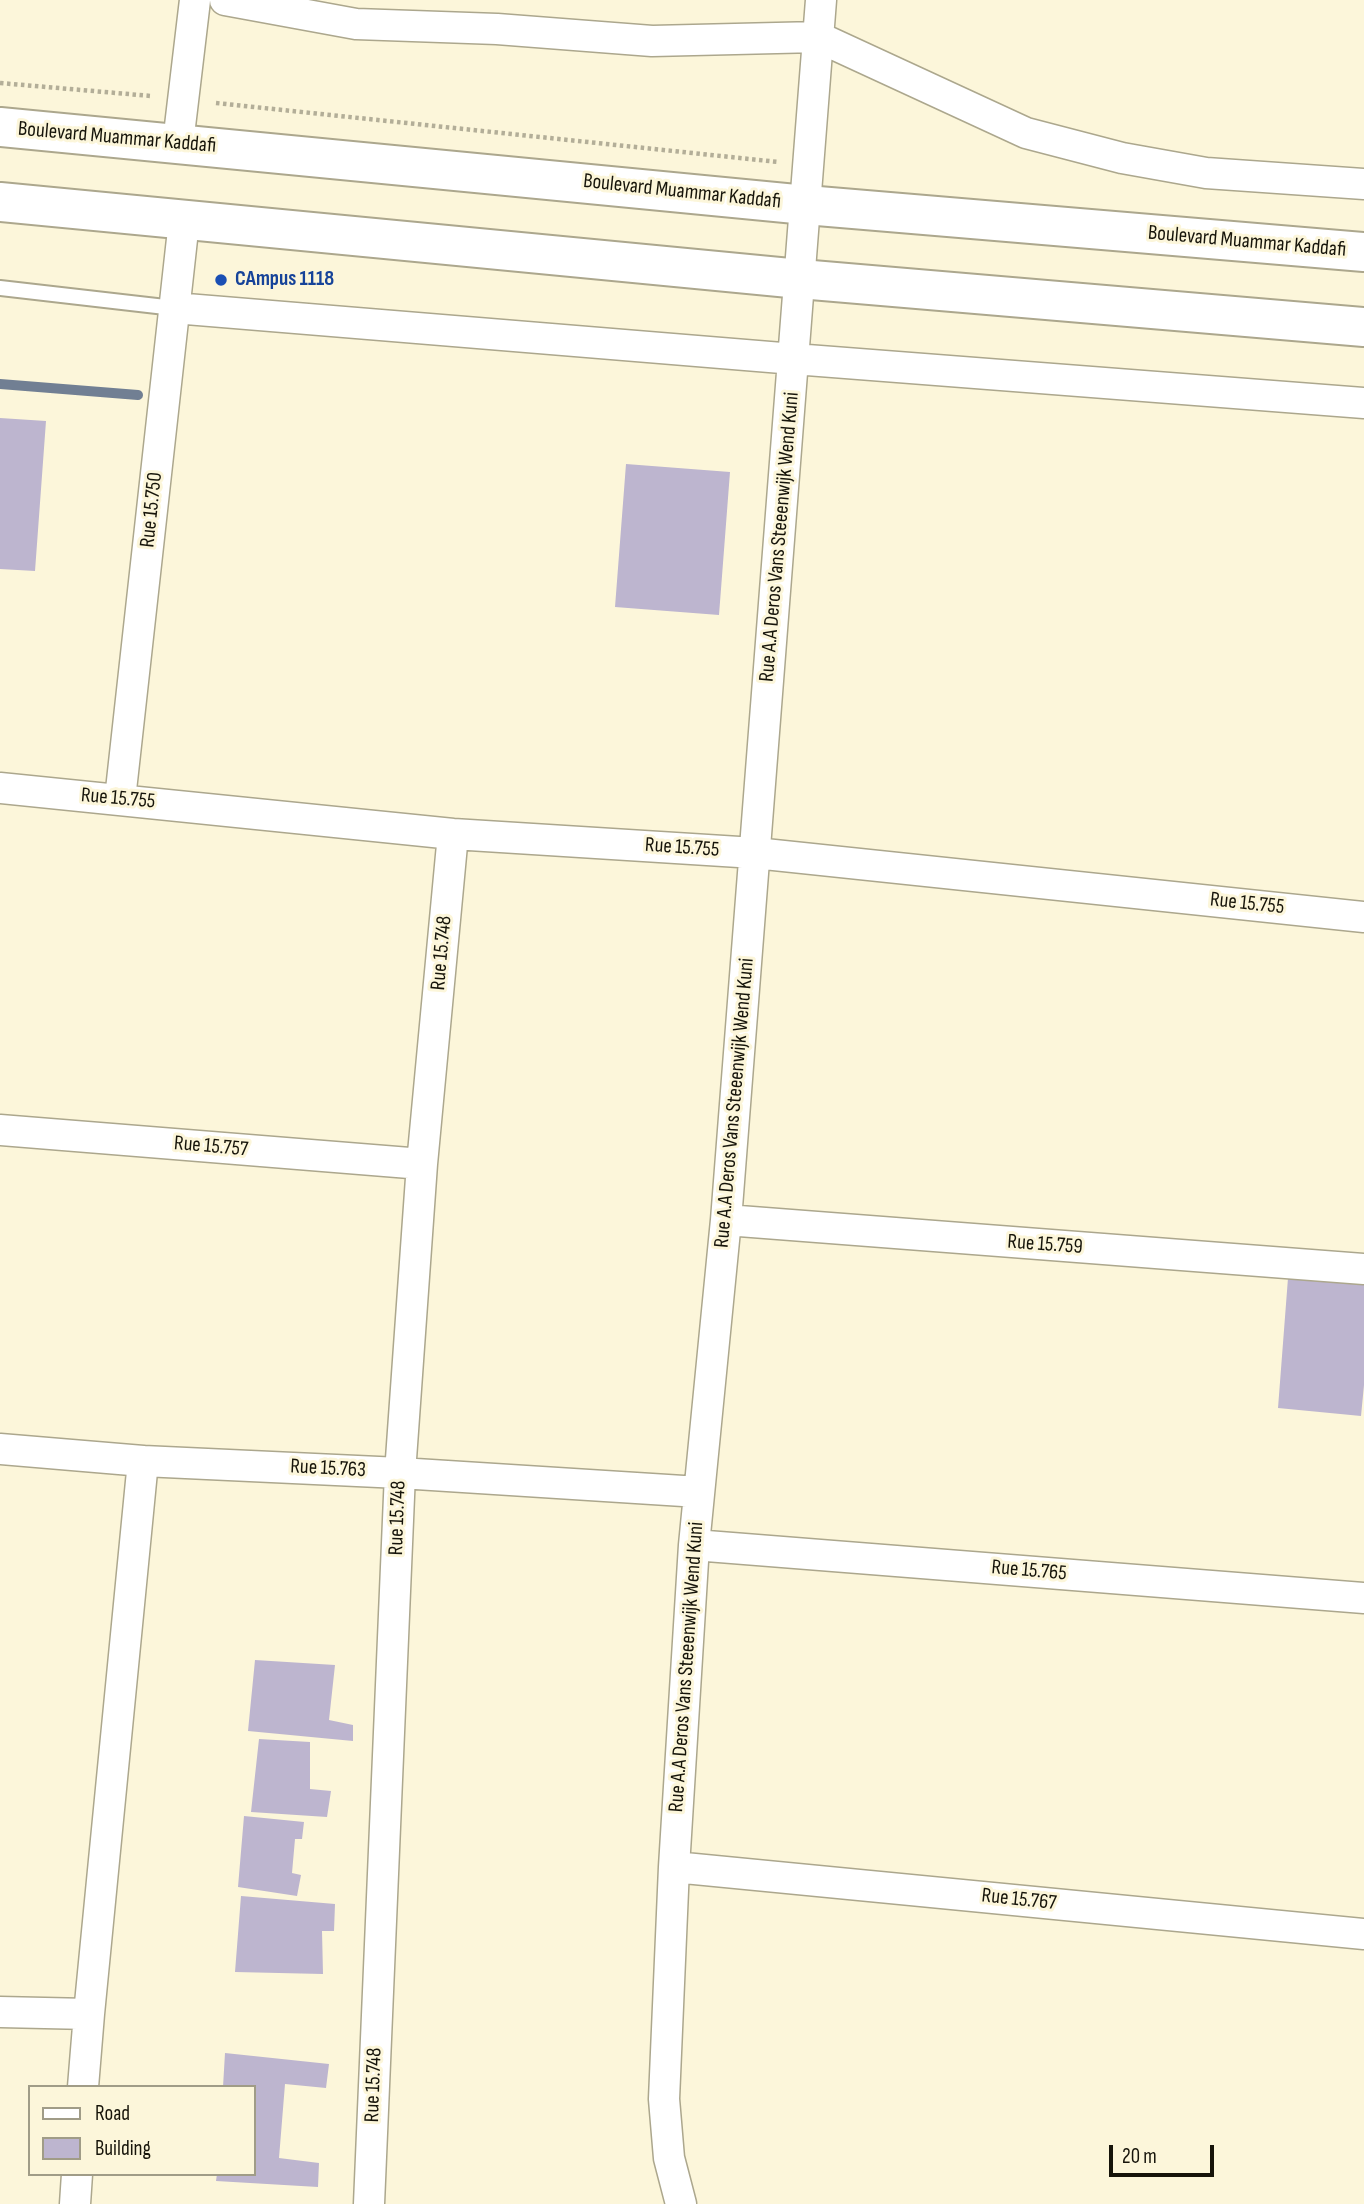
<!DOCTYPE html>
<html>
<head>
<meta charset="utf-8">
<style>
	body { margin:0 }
	#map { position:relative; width:1364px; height:2204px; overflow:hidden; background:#fcf6da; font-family:"Sofia Sans Condensed",sans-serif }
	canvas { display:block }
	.legend { position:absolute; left:28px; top:2085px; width:228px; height:91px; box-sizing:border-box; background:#fcf6da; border:2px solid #a09c87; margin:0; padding:9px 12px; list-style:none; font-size:21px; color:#16140a }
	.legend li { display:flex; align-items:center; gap:14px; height:35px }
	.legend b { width:35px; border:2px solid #a09c87 }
	.scale { position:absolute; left:1109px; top:2145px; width:105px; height:32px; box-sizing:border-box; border:4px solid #16140a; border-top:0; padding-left:9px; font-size:21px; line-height:24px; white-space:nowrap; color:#16140a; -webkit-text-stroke:5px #fcf6da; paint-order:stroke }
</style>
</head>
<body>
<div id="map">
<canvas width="1364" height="2204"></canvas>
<ul class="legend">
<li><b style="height:9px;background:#fff"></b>Road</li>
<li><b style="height:19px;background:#bdb5cf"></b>Building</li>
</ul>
<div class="scale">20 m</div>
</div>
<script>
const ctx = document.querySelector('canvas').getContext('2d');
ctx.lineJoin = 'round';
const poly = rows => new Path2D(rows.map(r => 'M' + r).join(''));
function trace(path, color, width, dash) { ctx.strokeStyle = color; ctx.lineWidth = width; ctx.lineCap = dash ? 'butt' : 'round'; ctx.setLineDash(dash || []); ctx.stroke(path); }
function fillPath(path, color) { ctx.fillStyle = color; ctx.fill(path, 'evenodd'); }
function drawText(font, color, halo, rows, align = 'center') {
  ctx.font = font + ' "Sofia Sans Condensed",sans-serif'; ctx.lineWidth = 6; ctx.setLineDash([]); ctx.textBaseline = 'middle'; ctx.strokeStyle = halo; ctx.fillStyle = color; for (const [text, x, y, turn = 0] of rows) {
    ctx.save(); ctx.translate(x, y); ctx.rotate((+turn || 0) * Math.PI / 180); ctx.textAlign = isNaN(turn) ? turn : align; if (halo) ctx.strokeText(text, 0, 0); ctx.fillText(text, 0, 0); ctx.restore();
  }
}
const stream = poly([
	[0,384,138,395]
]);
const building = poly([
	[0,418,46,421,35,571,0,569],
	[626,464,730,472,719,615,615,607],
	[1288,1278,1364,1284,1364,1385,1361,1416,1278,1408],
	[255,1660,335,1665,329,1720,353,1725,353,1741,248,1731],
	[259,1739,310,1742,310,1789,331,1791,327,1817,251,1812],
	[244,1816,304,1822,302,1839,295,1839,292,1873,301,1875,297,1896,238,1887],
	[241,1896,335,1904,334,1931,322,1931,323,1974,235,1972],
	[225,2053,329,2064,326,2088,285,2084,279,2158,319,2163,318,2187,216,2181,217,2174,254,2174,254,2087,223,2087]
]);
const path = poly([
	[0,83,151,96],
	[216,103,778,162]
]);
const lane = poly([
	[0,288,174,308]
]);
const street = poly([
	[225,0,356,24,497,29,652,41,818,37,1026,133,1122,158,1206,173,1364,184],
	[178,143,195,0],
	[174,308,794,359,1364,403],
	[0,788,453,834,755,853,1364,917],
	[120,799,184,221],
	[0,1130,422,1164],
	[726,1220,1364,1269],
	[0,1449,143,1461,400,1473,699,1492],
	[694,1545,1364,1598],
	[674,1867,1364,1934],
	[0,2012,89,2014],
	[83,2087,89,2014,143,1461],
	[75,2204,77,2174],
	[369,2204,400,1473,422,1164,453,834],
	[681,2204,669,2158,664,2099,674,1867,694,1545,726,1220,821,0]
]);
const primary = poly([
	[0,127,806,205,1364,252],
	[0,202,800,279,1364,327]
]);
const markers = [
	[221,280,7,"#1a4fb4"]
];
const streetNames = [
	["Boulevard Muammar Kaddafi",117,138,5],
	["Boulevard Muammar Kaddafi",682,192,6],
	["Boulevard Muammar Kaddafi",1247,242,5],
	["Rue 15.750",152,510,-84],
	["Rue A.A Deros Vans Steeenwijk Wend Kuni",780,537,-85],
	["Rue 15.755",118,799,5],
	["Rue 15.755",682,848,4],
	["Rue 15.755",1247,904,6],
	["Rue 15.748",442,953,-85],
	["Rue A.A Deros Vans Steeenwijk Wend Kuni",735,1103,-85],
	["Rue 15.757",211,1147,5],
	["Rue 15.759",1045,1245,4],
	["Rue 15.763",328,1469,3],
	["Rue 15.748",398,1518,-88],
	["Rue 15.765",1029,1571,5],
	["Rue A.A Deros Vans Steeenwijk Wend Kuni",687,1667,-86],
	["Rue 15.767",1019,1900,6],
	["Rue 15.748",374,2085,-88]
];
const transitNames = [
	["CAmpus 1118",235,280]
];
trace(stream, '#717f93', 10);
fillPath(building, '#bdb5cf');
trace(lane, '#aca78d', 18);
trace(street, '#aca78d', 33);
trace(primary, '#aca78d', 42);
trace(path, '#b3ae98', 4.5, [3.5, 3.5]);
trace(lane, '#fff', 14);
trace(street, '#fff', 30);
trace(primary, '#fff', 38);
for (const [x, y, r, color] of markers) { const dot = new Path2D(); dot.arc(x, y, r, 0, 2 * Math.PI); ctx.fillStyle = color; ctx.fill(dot); trace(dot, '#fcf6da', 2.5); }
drawText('21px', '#16140a', '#fcf6da', streetNames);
drawText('bold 21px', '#164399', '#fcf6da', transitNames, 'left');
</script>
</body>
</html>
